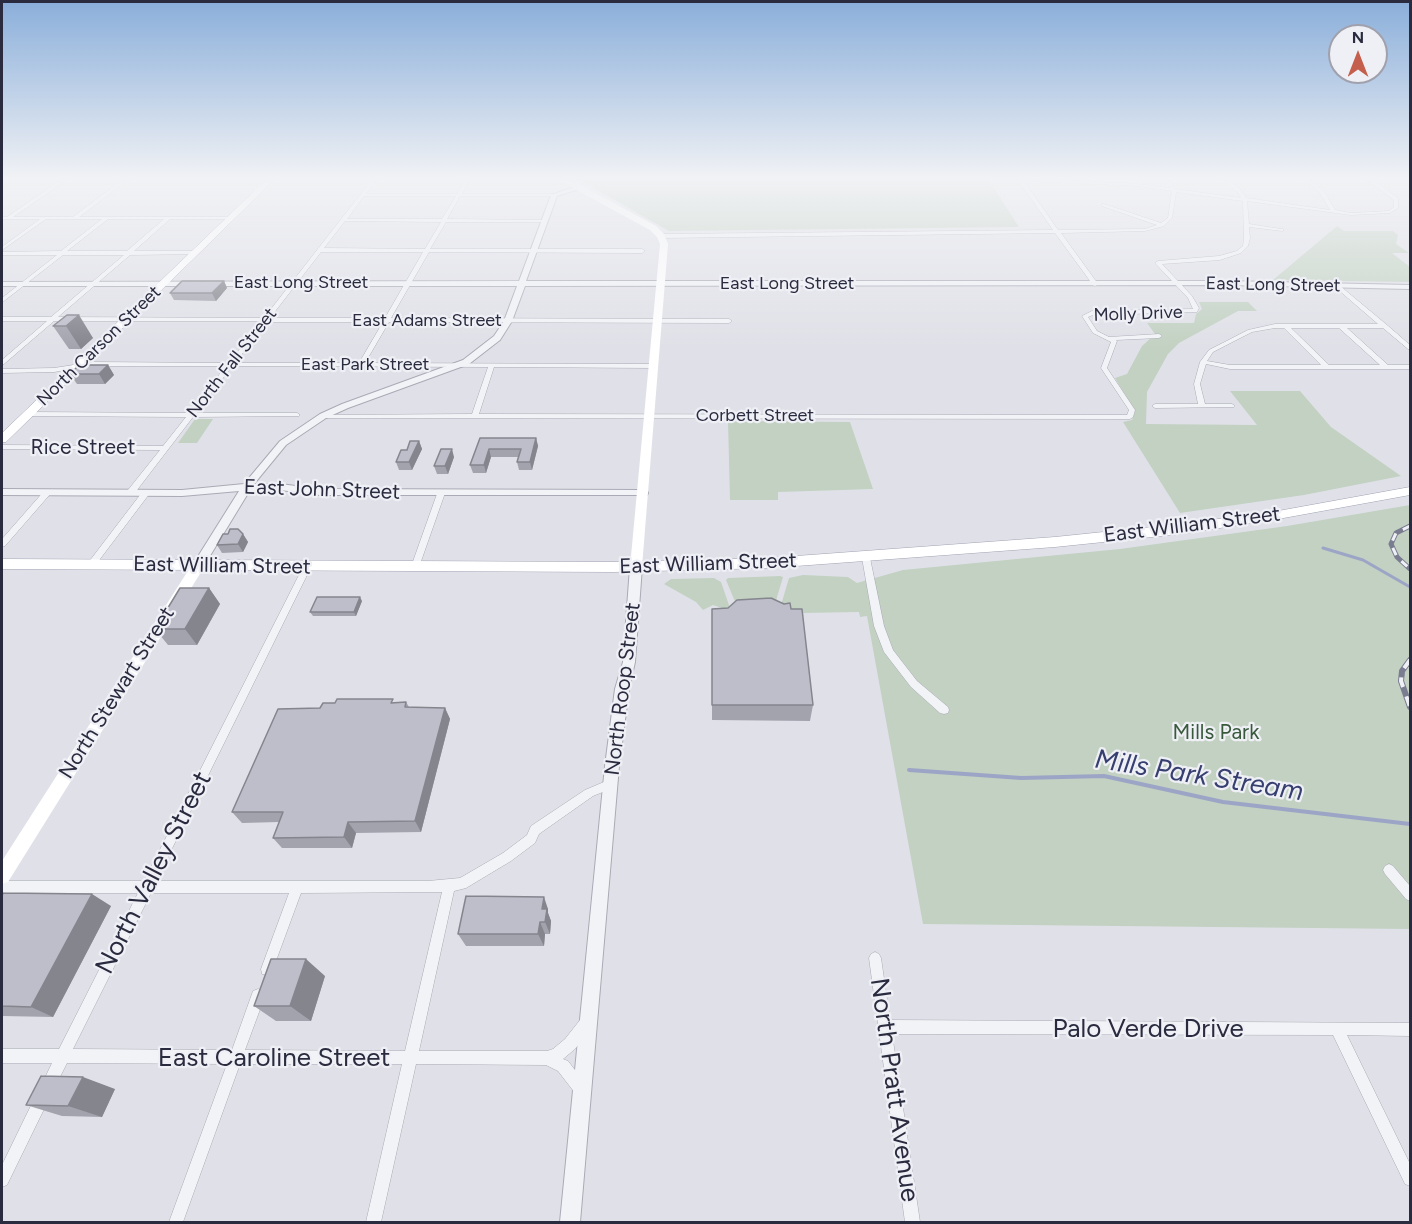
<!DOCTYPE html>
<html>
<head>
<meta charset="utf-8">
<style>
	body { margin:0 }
	#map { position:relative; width:1412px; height:1224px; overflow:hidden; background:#e0e1e8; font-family:Figtree,sans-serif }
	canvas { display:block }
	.frame { position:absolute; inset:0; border:3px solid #2a2b3e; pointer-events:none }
	.north { position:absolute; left:1328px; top:24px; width:60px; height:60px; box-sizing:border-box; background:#eff0f6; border:2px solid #a0a1ac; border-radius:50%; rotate:0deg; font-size:16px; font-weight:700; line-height:24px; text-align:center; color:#2a2b3e }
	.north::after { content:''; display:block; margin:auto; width:21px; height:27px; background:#c55f4d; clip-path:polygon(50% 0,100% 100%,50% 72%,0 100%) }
</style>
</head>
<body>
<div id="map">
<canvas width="1412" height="1224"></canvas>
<div class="frame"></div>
<div class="north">N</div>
</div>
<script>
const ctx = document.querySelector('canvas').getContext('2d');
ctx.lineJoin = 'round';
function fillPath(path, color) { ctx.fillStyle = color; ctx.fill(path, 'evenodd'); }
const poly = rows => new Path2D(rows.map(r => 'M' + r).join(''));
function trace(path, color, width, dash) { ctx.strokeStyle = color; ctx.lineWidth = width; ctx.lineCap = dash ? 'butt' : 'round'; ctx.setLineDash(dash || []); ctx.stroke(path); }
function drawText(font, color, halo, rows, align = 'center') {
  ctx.font = font + ' Figtree,sans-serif'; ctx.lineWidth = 4.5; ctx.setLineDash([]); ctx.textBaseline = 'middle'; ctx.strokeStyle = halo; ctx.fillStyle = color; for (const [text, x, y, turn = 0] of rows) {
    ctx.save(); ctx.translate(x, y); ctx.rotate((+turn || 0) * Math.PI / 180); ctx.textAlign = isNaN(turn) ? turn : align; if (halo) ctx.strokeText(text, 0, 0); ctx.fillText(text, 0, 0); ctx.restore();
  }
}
const green = poly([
	[574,177,987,177,1019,227,669,231],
	[1337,226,1344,231,1393,231,1398,235,1396,244,1409,253,1392,253,1410,267,1410,282,1273,280],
	[1199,302,1248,302,1257,311,1238,311,1179,343,1168,354,1147,392,1146,424,1257,425,1230,391,1300,391,1331,427,1401,476,1304,495,1180,513,1123,422,1132,420,1135,412,1115,378,1127,374,1142,346,1155,334,1147,323,1194,323,1196,314,1202,309],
	[195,419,213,419,197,443,178,443],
	[728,421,850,422,873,489,778,492,778,500,730,500],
	[1410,505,1410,929,923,924,867,616,860,617,859,612,801,613,781,605,789,578,803,575,848,577,857,583,903,570,1120,549,1287,526],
	[780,576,783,577,775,604,736,604,726,580,728,578],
	[714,578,721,582,730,608,725,609,713,605,703,610,696,602,664,584,671,579]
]);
const streamFar1 = poly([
	[1323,548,1363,560,1410,587]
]);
const stream = poly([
	[909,770,1021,778,1104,776,1223,802,1410,824]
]);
const minor = poly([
	[65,177,71,177,13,217,73,217,126,177,132,177,79,217,232,217,234,218,232,219,170,219,134,251,195,251,197,252,197,254,130,255,58,317,264,318,374,177,379,177,366,194,457,194,466,177,471,177,462,194,554,194,556,195,554,196,460,196,447,219,544,220,546,221,544,222,446,222,430,249,642,249,645,251,642,253,429,252,391,318,729,319,732,321,729,323,389,322,365,363,654,364,657,366,654,368,494,367,479,414,1127,415,1129,410,1101,368,1111,342,1093,333,1082,316,1092,311,1193,309,1188,298,1155,263,1158,261,1219,256,1237,251,1243,246,1244,238,1243,201,1176,192,1172,218,1164,226,1145,231,1061,233,1098,284,1095,286,1093,285,1055,233,661,238,658,236,661,234,1053,230,1016,177,1138,184,1170,188,1161,177,1166,177,1175,189,1241,198,1238,193,1221,177,1226,177,1242,191,1246,198,1330,210,1320,193,1301,177,1306,177,1324,191,1335,210,1351,213,1389,211,1394,207,1394,200,1363,177,1369,177,1398,198,1398,208,1390,213,1351,215,1247,201,1249,224,1281,229,1283,229,1283,231,1249,227,1250,238,1248,246,1241,253,1220,260,1162,264,1192,296,1199,308,1197,312,1093,315,1088,317,1097,331,1109,337,1159,334,1162,336,1159,338,1116,340,1117,341,1107,368,1135,410,1133,417,1130,419,323,418,320,416,321,415,472,414,488,367,232,366,197,413,297,413,299,414,299,416,193,417,134,494,131,494,127,492,128,490,160,450,2,449,2,445,163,446,186,417,28,416,25,414,28,412,189,413,226,366,93,366,54,372,2,373,2,369,54,368,93,362,229,363,261,321,54,321,4,364,2,365,2,360,47,321,2,321,2,317,51,317,124,255,63,255,4,301,2,302,2,298,57,255,2,255,2,252,61,251,102,219,46,219,2,250,2,247,40,219,2,219,2,217,7,217,65,177],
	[1024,181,1138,186,1172,191,1168,218,1161,223,1104,204,1102,204,1102,206,1157,225,1145,229,1058,230,1024,181],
	[364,196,456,196,442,219,347,219,364,196],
	[108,219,164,219,127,251,67,251,108,219],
	[345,221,441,222,425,249,324,248,345,221],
	[321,252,423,252,385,318,270,318,321,252],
	[267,322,383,322,359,363,235,363,267,322],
	[1335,285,1339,285,1387,325,1410,345,1410,350,1408,349,1383,328,1347,328,1388,365,1410,365,1410,369,1230,369,1206,364,1200,384,1205,404,1232,404,1235,406,1234,407,1155,408,1152,406,1155,404,1198,404,1194,384,1200,362,1209,350,1248,330,1275,324,1378,324,1335,287,1335,285],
	[1275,328,1284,328,1321,365,1230,365,1207,361,1213,352,1252,332,1275,328],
	[1291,328,1339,328,1380,365,1329,365,1291,328],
	[45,490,51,490,52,492,5,546,2,547,2,539,45,490],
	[143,491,146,491,150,493,94,567,88,567,87,565,88,563,143,491],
	[438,491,441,491,445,493,419,567,418,569,412,569,411,567,438,491],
	[866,555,870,558,884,626,893,650,917,681,948,707,949,710,948,713,944,714,940,713,911,687,884,652,874,626,862,558,866,555],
	[307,564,311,567,156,881,428,881,460,878,503,853,527,835,531,826,585,790,611,779,615,781,616,784,615,787,593,796,539,834,535,843,511,861,466,888,454,891,419,1051,547,1051,553,1049,565,1039,580,1020,585,1018,590,1020,592,1025,590,1030,575,1049,563,1059,568,1061,585,1083,587,1088,585,1093,580,1095,575,1093,558,1071,546,1065,416,1064,381,1222,366,1222,402,1064,240,1064,183,1222,169,1222,227,1064,67,1063,53,1091,48,1093,43,1091,41,1086,52,1063,2,1063,2,1049,59,1049,138,893,2,893,2,881,144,881,303,567,307,564],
	[442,892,405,1051,245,1050,265,996,263,991,258,989,253,991,232,1050,73,1049,151,893,289,893,261,969,262,974,267,975,272,974,273,969,301,893,442,892],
	[1389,864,1393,866,1410,886,1410,901,1406,899,1385,874,1383,870,1385,866,1389,864],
	[875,952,879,954,881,958,890,1020,1410,1023,1410,1036,1347,1035,1410,1164,1410,1186,1405,1184,1333,1035,892,1034,920,1222,905,1222,869,958,871,954,875,952],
	[42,1091,47,1093,49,1098,47,1103,7,1185,2,1187,2,1165,37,1093,42,1091]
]);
const tertiary = poly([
	[577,186,579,189,557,196,526,281,1226,281,1410,285,1410,289,1226,285,525,286,512,321,500,340,469,364,348,408,326,418,286,445,254,484,280,484,320,489,643,490,647,491,648,493,647,495,320,495,280,490,250,490,202,569,198,570,192,566,239,491,182,496,2,495,2,489,182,490,244,484,280,441,320,414,342,404,463,360,494,336,504,321,517,286,2,286,2,282,519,281,551,195,577,186],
	[636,563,642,567,635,662,629,689,619,766,580,1222,560,1222,605,766,615,689,623,662,630,567,636,563]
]);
const secondary = poly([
	[558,177,566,177,656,226,664,234,668,244,642,567,636,572,630,567,660,244,657,237,650,230,575,189,558,177],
	[198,562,204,566,203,569,8,882,2,884,2,861,193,563,198,562]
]);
const primary = poly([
	[269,177,277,177,6,442,2,442,2,433,269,177],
	[1410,487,1410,495,1278,519,1181,534,1055,547,769,568,613,572,2,569,2,559,613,562,769,558,1055,537,1181,524,1278,511,1410,487]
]);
const railFar1 = poly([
	[1410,526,1396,533,1391,544,1397,557,1410,569]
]);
const rail = poly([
	[1410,660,1402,671,1401,681,1410,707]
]);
const wall = poly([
	[224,281,227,288,216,301,174,300,170,293],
	[67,315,93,338,81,349,69,349,53,326],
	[108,365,114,375,105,384,77,384,70,374],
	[480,438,536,438,538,446,532,470,519,470,517,462,518,457,491,457,486,473,473,473,470,465],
	[419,441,422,449,412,470,399,470,396,462,407,450],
	[454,457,448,474,437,474,434,466],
	[243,534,248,542,243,552,222,553,217,545],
	[209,588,220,604,197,645,168,645,155,629],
	[362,601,356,616,313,616,310,612],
	[712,609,813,705,810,721,712,720],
	[406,702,409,707,445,708,450,719,421,832,356,833,352,848,282,848,273,838,279,822,242,823,232,812,320,708],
	[2,896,111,906,53,1017,2,1016],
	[548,909,548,913,551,921,550,934,545,934,544,946,466,946,458,934],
	[325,976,311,1021,276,1021,254,1006],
	[115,1089,102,1117,62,1116,26,1105]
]);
const shadedWall = poly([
	[224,281,227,288,216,301,212,293],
	[79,315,93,338,81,349,66,326],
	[108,365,114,375,105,384,99,374],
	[536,438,538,446,532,470,530,462],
	[419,441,422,449,412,470,409,462],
	[452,449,454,457,448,474,445,466],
	[489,449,491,457,486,473,484,465],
	[243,534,248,542,243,552,238,544],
	[209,588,220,604,197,645,185,629],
	[360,597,362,601,356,616,354,612],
	[445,708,450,719,421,832,415,821],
	[348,822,356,833,352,848,344,837],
	[92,894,111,906,53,1017,31,1007],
	[544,897,548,909,548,913,551,921,550,934,545,922,542,909],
	[540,922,545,934,544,946,538,934],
	[306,959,325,976,311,1021,290,1006],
	[83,1077,115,1089,102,1117,68,1106]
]);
const building = poly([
	[182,281,224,281,212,293,170,293,182,281],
	[67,315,79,315,66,326,53,326,67,315],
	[79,365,108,365,99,374,70,374,79,365],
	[480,438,536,438,530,462,517,462,521,449,489,449,484,465,470,465,480,438],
	[410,441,419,441,409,462,396,462,401,450,407,450,410,441],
	[441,449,452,449,445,466,434,466,441,449],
	[230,529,238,529,243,534,238,544,217,545,223,534,228,534,230,529],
	[180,588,209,588,185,629,155,629,180,588],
	[317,597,360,597,354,612,310,612,317,597],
	[771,598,784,604,790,603,791,609,802,609,813,705,712,705,712,609,728,608,737,600,771,598],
	[337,699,393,699,391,703,406,702,405,707,445,708,415,821,348,822,344,837,273,838,283,812,232,812,278,709,320,708,323,703,335,703,337,699],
	[3,893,92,894,31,1007,2,1006,2,896,3,893],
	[466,896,544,897,542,909,547,909,545,922,540,922,538,934,458,934,466,896],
	[271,959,306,959,290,1006,254,1006,271,959],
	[41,1076,83,1077,68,1106,26,1105,41,1076]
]);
const farStreetnames = [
	["East Long Street",301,283],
	["East Long Street",787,284],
	["East Long Street",1273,285,1],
	["Molly Drive",1138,314,-2],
	["East Adams Street",427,321],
	["North Carson Street",99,346,-44],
	["North Fall Street",232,363,-52],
	["East Park Street",365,365],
	["Corbett Street",755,416]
];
const streetNames = [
	["Rice Street",83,448],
	["East John Street",322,490,2],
	["East William Street",1192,525,-7],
	["East William Street",708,564,-2],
	["East William Street",222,566,1],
	["North Roop Street",623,689,-83],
	["North Stewart Street",117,693,-58]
];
const parkNames = [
	["Mills Park",1216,733]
];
const nearStreetnames = [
	["North Valley Street",154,873,-63],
	["Palo Verde Drive",1148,1029],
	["East Caroline Street",274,1058],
	["North Pratt Avenue",894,1090,82]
];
const nearWaternames = [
	["Mills Park Stream",1199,776,9]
];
fillPath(green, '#c2d1c2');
trace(streamFar1, '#9da5c6', 3);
trace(stream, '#9da5c6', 4);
trace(minor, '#a9aab5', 1);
trace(tertiary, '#a9aab5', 2);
trace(primary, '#a0a2b3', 1);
fillPath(minor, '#f2f3f6');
fillPath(tertiary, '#f2f3f6');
fillPath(secondary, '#fff');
fillPath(primary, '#fff');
trace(railFar1, '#7a7c90', 5);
trace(rail, '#7a7c90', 6);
trace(railFar1, '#eff0f6', 3, [8]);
trace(rail, '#eff0f6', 4, [10]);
fillPath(wall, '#a3a3ae');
fillPath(shadedWall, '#84858d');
fillPath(building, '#bdbeca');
trace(building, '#84858d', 1.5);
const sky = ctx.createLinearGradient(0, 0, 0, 349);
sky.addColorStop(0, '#8aaeda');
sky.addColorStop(0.51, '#f1f2f5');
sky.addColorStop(1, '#f1f2f500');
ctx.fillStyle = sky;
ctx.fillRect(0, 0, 1412, 349);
drawText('18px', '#2a2b3e', '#eff0f6', farStreetnames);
drawText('21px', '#2a2b3e', '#eff0f6', streetNames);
drawText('21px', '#38593b', '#eff0f6', parkNames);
drawText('26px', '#2a2b3e', '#eff0f6', nearStreetnames);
drawText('italic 27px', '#363f6f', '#eff0f6', nearWaternames);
</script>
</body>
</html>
